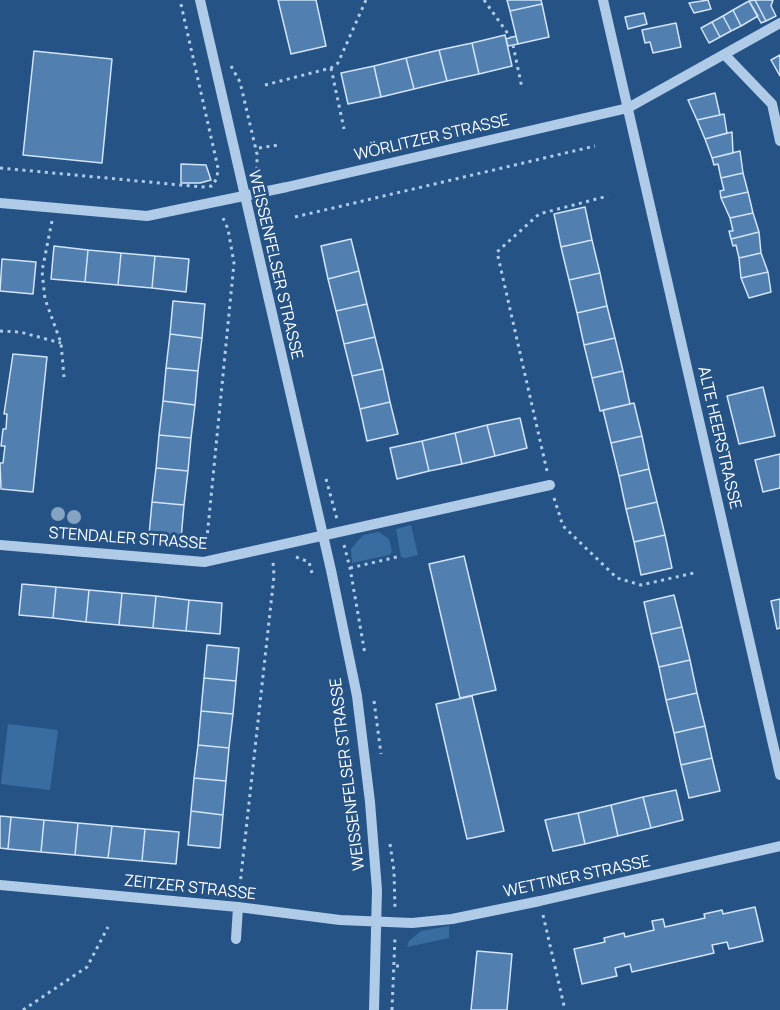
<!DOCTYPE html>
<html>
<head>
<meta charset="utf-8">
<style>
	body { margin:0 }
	canvas { display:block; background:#255385 }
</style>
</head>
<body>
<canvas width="780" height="1010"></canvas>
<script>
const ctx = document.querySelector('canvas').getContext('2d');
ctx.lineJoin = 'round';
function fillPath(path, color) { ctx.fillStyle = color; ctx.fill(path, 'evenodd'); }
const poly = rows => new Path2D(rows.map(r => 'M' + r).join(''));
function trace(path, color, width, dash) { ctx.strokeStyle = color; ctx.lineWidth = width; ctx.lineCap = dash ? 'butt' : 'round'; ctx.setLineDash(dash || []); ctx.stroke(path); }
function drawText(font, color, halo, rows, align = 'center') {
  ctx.font = font + ' Manrope,sans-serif'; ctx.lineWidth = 6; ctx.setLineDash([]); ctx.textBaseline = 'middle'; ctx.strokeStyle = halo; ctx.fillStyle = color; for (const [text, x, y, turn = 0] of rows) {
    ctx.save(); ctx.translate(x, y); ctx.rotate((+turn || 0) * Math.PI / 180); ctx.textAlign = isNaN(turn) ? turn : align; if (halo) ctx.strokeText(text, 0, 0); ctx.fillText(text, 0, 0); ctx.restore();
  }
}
const green = poly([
	[411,525,418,555,405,558,401,557,396,529],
	[379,532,389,539,392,552,389,555,352,563,351,549,363,535],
	[8,724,58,730,50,790,1,784],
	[449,926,449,938,407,947,409,941,421,931]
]);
const building = poly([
	[278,0,316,0,326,46,291,54,278,0],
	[507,0,541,0,542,4,510,11,507,0],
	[708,0,711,9,694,13,689,3,708,0],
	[755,0,773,0,771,6,776,16,766,21,755,0],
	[755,0,766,21,761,23,749,1,755,0],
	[749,1,758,16,741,26,733,10,749,1],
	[542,4,549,37,518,44,510,11,542,4],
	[733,10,741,26,731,31,723,16,733,10],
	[644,13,647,24,628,29,625,17,644,13],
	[723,16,731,31,720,37,712,22,723,16],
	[712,22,720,37,709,43,701,28,712,22],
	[676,23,681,47,653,53,650,42,645,43,642,30,676,23],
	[505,35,512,66,479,74,472,43,505,35],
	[516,36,518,44,508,46,506,39,516,36],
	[472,43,479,74,447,81,439,50,472,43],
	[439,50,447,81,414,89,406,58,439,50],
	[34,51,112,59,102,163,23,155,34,51],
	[780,55,780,76,771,60,780,55],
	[406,58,414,89,381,97,374,66,406,58],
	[374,66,381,97,348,104,341,73,374,66],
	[715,93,720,115,697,120,688,100,715,93],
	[724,114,727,133,705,139,697,120,724,114],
	[732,132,733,153,712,158,705,139,732,132],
	[740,151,743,173,721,178,718,164,714,165,712,158,740,151],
	[181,164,206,165,211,180,200,183,181,183,181,164],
	[743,173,748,192,721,198,720,191,724,190,721,178,743,173],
	[748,192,753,213,730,218,721,198,748,192],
	[585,207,592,240,561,247,554,214,585,207],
	[753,213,759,232,731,239,729,231,733,231,730,218,753,213],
	[759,232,761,253,739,258,736,245,733,246,731,239,759,232],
	[351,239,359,271,328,279,321,246,351,239],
	[592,240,600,273,569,280,561,247,592,240],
	[54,246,88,250,85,282,51,279,54,246],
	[88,250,121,253,118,285,85,282,88,250],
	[121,253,155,256,152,288,118,285,121,253],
	[761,253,768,272,741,278,739,258,761,253],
	[155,256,189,259,186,292,152,288,155,256],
	[2,259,36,262,33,294,0,291,2,259],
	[359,271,367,304,336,311,328,279,359,271],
	[768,272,771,292,749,298,741,278,768,272],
	[600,273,607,306,577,313,569,280,600,273],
	[173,301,205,304,202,338,170,334,173,301],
	[367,304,375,337,344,344,336,311,367,304],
	[607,306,615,338,584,345,577,313,607,306],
	[170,334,202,338,198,371,166,368,170,334],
	[375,337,383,369,352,376,344,344,375,337],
	[615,338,623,371,592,378,584,345,615,338],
	[13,354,47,357,33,492,1,489,0,463,3,463,5,446,1,446,3,429,6,429,7,414,4,414,13,354],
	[166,368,198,371,195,405,163,401,166,368],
	[383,369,390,402,360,409,352,376,383,369],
	[623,371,630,404,600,411,592,378,623,371],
	[763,387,775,436,739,444,727,396,763,387],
	[163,401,195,405,191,438,159,435,163,401],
	[390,402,398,434,367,441,360,409,390,402],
	[634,403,642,436,611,443,603,410,634,403],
	[520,418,527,448,495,456,487,425,520,418],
	[487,425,495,456,462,464,455,433,487,425],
	[455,433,462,464,429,471,422,441,455,433],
	[159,435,191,438,188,471,156,468,159,435],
	[642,436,649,469,619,476,611,443,642,436],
	[422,441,429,471,397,479,390,448,422,441],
	[780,454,780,488,763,492,755,460,780,454],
	[156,468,188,471,184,505,152,502,156,468],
	[649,469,657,502,626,509,619,476,649,469],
	[152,502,184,505,181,539,149,535,152,502],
	[657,502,665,535,634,542,626,509,657,502],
	[665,535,672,568,641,575,634,542,665,535],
	[464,556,496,690,460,698,429,564,464,556],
	[22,584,56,587,53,618,19,615,22,584],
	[56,587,89,590,86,622,53,618,56,587],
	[89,590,122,593,119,625,86,622,89,590],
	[122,593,156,596,153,628,119,625,122,593],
	[674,595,682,627,651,634,644,602,674,595],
	[156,596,189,600,186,631,153,628,156,596],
	[780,599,780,628,777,629,771,601,780,599],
	[189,600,222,603,220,634,186,631,189,600],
	[682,627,690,660,659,667,651,634,682,627],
	[207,645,239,648,236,681,204,678,207,645],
	[690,660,697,693,666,700,659,667,690,660],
	[204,678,236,681,233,714,201,711,204,678],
	[697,693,705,726,674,733,666,700,697,693],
	[472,696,504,831,467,839,436,704,472,696],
	[201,711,233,714,229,748,198,745,201,711],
	[705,726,712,758,681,765,674,733,705,726],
	[198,745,229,748,226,781,194,778,198,745],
	[712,758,720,791,689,798,681,765,712,758],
	[194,778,226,781,223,815,191,811,194,778],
	[676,790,683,820,651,828,643,797,676,790],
	[643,797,651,828,618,836,611,805,643,797],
	[611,805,618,836,585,844,578,813,611,805],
	[191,811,223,815,220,848,188,845,191,811],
	[578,813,585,844,553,851,545,820,578,813],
	[0,816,11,817,8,849,0,848,0,816],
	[11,817,44,820,41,852,8,849,11,817],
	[44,820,78,823,75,855,41,852,44,820],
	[78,823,112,826,108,858,75,855,78,823],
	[112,826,145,829,142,861,108,858,112,826],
	[145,829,179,832,176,864,142,861,145,829],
	[755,907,763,941,729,949,727,942,712,945,714,953,632,972,630,964,615,968,617,976,582,984,574,949,605,942,604,938,624,933,625,937,654,930,652,921,663,919,665,927,705,918,704,914,722,910,723,914,755,907],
	[477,951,512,954,507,1010,471,1010,477,951]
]);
const path = poly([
	[484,0,511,38],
	[513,45,522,88],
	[231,66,240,82,257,154,257,175],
	[331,68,344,129],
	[265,85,331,68,338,63,366,0],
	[259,148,278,145],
	[0,168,202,187,212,186,217,178,218,168,180,0],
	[295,217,595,146],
	[52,221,42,271,45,299,61,343,64,377],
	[0,331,20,332,61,343],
	[547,471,497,252,539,214,608,196],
	[326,479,337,519],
	[554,498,563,526,617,578,641,585,694,573],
	[344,545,350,568,365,654],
	[206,548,234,263,228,229,222,216],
	[296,557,309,562,312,573],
	[350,568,397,557],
	[374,701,381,754],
	[390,844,394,871,395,909],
	[239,894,274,576,273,561],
	[543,915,565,1010],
	[396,966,402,966],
	[23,1010,87,967,108,927],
	[392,1010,395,937]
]);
const minor = poly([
	[200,0,331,570,357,696,370,802,377,890,374,1010],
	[603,0,780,775],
	[725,55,772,104,780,141],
	[0,203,147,216,287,187,628,108,780,23],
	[0,545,204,562,550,485],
	[0,885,238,907,340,920,412,923,452,919,540,901,780,846],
	[236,939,238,907]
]);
const trees = [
	[58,514],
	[74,517]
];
const streetNames = [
	["WÖRLITZER STRASSE",432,138,-13],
	["WEISSENFELSER STRASSE",275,265,77],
	["ALTE HEERSTRASSE",719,438,77],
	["STENDALER STRASSE",128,539,4],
	["WEISSENFELSER STRASSE",348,774,-97],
	["WETTINER STRASSE",577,877,-12],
	["ZEITZER STRASSE",190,888,6]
];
fillPath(green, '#396da2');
fillPath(building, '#517faf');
trace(building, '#d2e4f6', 1.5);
trace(path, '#afcbe8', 3, [3, 4.5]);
trace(minor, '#afcbe8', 10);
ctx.fillStyle = '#84a3c3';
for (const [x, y] of trees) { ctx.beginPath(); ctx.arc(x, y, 7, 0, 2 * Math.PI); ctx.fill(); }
drawText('16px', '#fff', '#255385', streetNames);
</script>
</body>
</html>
